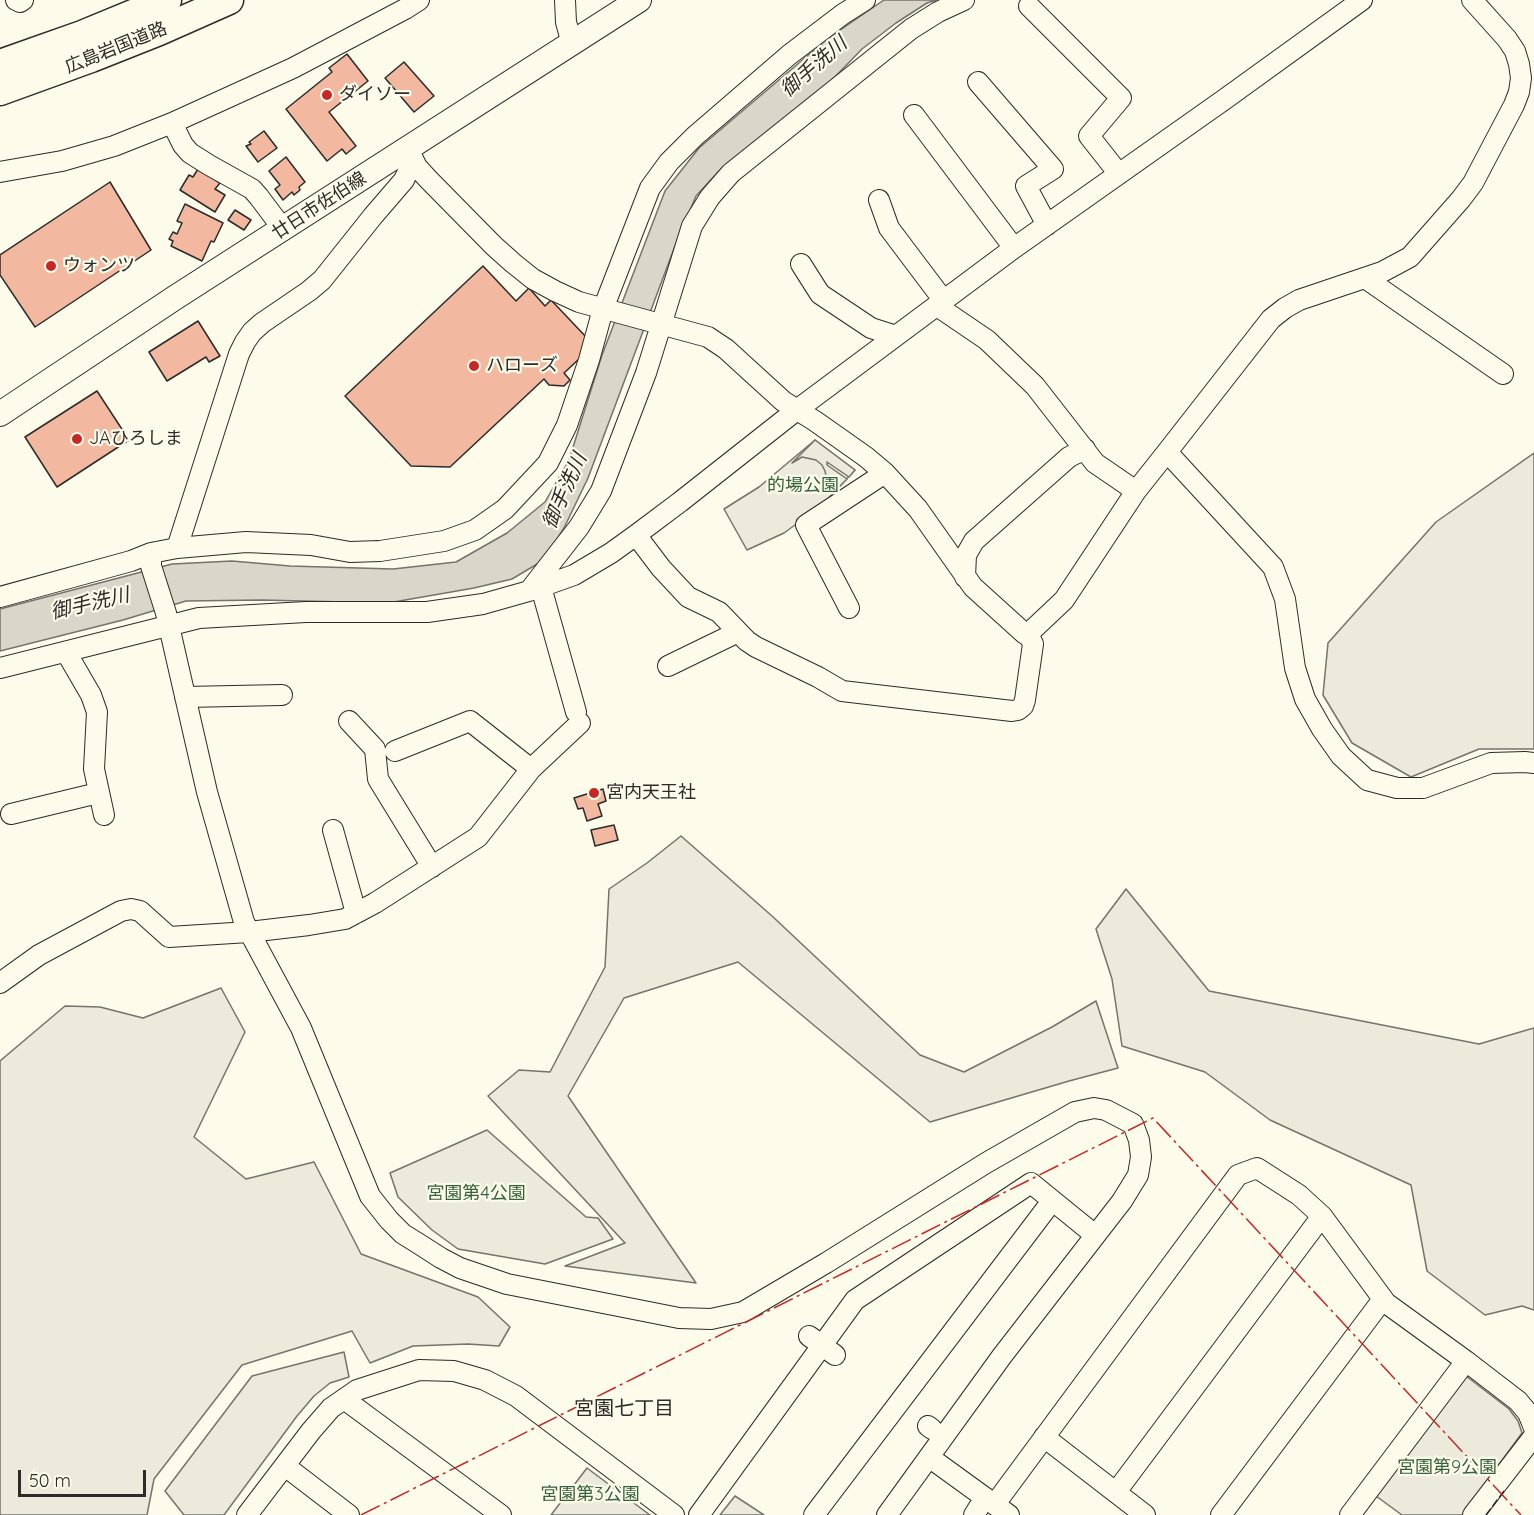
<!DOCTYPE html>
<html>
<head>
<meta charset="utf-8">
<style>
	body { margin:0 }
	#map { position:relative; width:1534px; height:1515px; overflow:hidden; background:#fdfbea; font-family:Quicksand,sans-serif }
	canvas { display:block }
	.scale { position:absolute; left:18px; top:1470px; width:128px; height:27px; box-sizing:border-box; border:3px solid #2b2b2b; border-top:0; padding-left:8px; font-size:18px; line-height:21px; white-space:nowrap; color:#2b2b2b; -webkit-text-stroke:4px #fdfbea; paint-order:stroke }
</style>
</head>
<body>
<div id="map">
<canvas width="1534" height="1515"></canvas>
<div class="scale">50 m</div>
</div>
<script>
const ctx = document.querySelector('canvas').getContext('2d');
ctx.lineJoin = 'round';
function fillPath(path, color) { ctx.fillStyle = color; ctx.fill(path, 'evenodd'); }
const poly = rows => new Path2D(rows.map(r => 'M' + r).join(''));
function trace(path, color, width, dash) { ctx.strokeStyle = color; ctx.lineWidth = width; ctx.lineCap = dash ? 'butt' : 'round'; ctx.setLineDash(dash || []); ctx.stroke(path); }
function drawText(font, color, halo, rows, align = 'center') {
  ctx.font = font + ' Quicksand,"Noto Sans JP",sans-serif'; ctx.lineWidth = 4.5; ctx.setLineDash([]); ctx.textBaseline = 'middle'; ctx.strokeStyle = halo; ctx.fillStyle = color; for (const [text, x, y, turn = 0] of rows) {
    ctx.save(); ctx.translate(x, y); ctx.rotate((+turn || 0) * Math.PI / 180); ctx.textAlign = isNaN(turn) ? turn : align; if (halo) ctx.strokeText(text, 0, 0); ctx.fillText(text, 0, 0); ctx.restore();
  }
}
const green = poly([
	[815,440,855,470,821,506,784,533,747,550,724,509,759,487,815,440],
	[1534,453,1534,749,1479,749,1411,777,1352,743,1323,695,1328,643,1436,522,1534,453],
	[681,836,772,916,920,1055,964,1072,1052,1027,1096,1001,1118,1068,1069,1081,930,1122,738,962,624,998,568,1096,696,1283,565,1266,625,1243,488,1096,519,1070,550,1072,605,967,609,889,647,863,681,836],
	[1126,889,1209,991,1479,1044,1534,1028,1534,1310,1522,1306,1485,1315,1427,1271,1411,1185,1270,1120,1205,1072,1122,1046,1112,979,1096,929,1126,889],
	[221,988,245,1032,194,1137,246,1179,314,1162,361,1254,478,1297,510,1327,499,1346,468,1344,413,1346,370,1363,352,1331,242,1365,154,1479,147,1515,0,1515,0,1061,65,1006,100,1007,143,1018,221,988],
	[487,1130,586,1217,598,1218,613,1239,545,1264,458,1249,432,1230,398,1197,390,1173,487,1130],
	[344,1352,349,1377,330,1383,314,1396,297,1416,224,1515,184,1515,165,1491,252,1376,344,1352],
	[1466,1376,1509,1409,1518,1421,1522,1433,1462,1515,1402,1515,1376,1496,1466,1376],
	[587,1468,650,1515,551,1515,587,1468],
	[735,1496,764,1515,720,1515,735,1496]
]);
const parking = poly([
	[815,440,855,470,849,477,827,462,827,465,847,479,840,486,826,476,825,471,822,465,816,460,802,457,792,463,815,440]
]);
const water = poly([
	[884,0,936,0,927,3,896,23,862,49,828,84,719,171,696,196,675,246,588,478,564,528,544,560,512,579,474,588,388,603,262,600,186,601,123,620,0,651,0,609,172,564,232,561,290,566,393,569,456,562,507,533,545,502,569,460,602,355,665,191,699,148,827,39,884,0]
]);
const building = poly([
	[347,54,368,81,329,112,356,146,346,154,342,149,327,161,286,109,332,72,329,68,347,54],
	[404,62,434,96,414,112,385,78,404,62],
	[264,131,277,148,258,162,246,146,251,144,249,142,264,131],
	[286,157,305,182,299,187,300,190,294,195,292,192,283,200,275,189,280,185,269,171,286,157],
	[198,169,220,183,215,189,225,195,215,212,180,190,189,175,193,177,198,169],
	[110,182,151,250,35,327,0,275,0,255,110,182],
	[185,204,223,223,214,242,211,241,202,261,171,246,173,241,169,239,173,232,177,234,182,223,177,221,185,204],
	[235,210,251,220,244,230,228,220,235,210],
	[483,266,516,301,529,288,545,306,551,300,588,339,579,359,564,373,570,380,564,386,549,385,544,379,450,467,411,466,345,396,483,266],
	[198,321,220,356,209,362,206,357,167,381,149,352,198,321],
	[97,391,129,440,57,487,25,437,97,391],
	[603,789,606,801,598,804,602,816,587,821,583,808,578,809,574,798,603,789],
	[614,825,618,840,595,846,591,830,614,825]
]);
const minor = poly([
	[16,0,20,2,23,0],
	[565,0,566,22,572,44],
	[1029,6,1121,98,1089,136,1119,174],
	[978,82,1053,169,1026,186,1047,225],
	[914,115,1014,248],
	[172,123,183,145,190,153,209,165,252,189,259,197,283,229],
	[409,151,417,167,428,179,494,246,513,263,533,279,555,291,579,302,708,337,726,349,783,401,815,421,866,457,885,473,918,509,973,587,1025,634,1028,634,1064,600,1136,491,1167,452,1273,567,1285,599,1295,668,1305,699,1322,729,1341,756,1367,780,1397,788,1423,788,1491,763,1525,762,1534,763],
	[413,160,404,180,373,216,322,280,309,291,262,323,252,332,245,342,239,354,177,548,151,553,151,566,166,613,207,792,244,922,301,1028,370,1196,389,1220,403,1234,416,1242,441,1258,460,1268,507,1284,679,1318,711,1319,743,1312,826,1263,986,1163,1075,1112,1094,1108,1106,1110,1133,1124,1139,1140,1141,1157,1138,1175,1122,1201,1002,1356,887,1515],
	[0,172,62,161,114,146,172,123,293,68,405,9,419,0],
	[879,200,889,228,944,301],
	[801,264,820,294,871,328,896,336],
	[1365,278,1503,374],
	[937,306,987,340,1035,386,1095,463,1136,491],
	[1167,452,1271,319,1285,308,1299,300,1382,272,1410,257,1461,199,1473,183,1514,105,1519,92,1521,78,1519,64,1515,51,1507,39,1472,0],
	[636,535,661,568,688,597,719,612,747,641,756,647,818,677,842,691,1012,711,1018,710,1023,706,1025,700,1033,644,1028,634],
	[177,548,246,542,311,545,350,552,380,551,444,541,475,530,505,509,548,463,567,425,589,360,603,309,650,188,669,162,695,136,789,55,843,14,865,0],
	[965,577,966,555,974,541,1069,457,1085,449],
	[541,587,576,712],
	[530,590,579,527,601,491,646,373,692,226,710,197,731,173,911,29,938,12,964,0],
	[0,597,131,561,151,553],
	[849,608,806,525,885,473],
	[66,652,91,695,97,712,94,769,104,815],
	[668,666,738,632],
	[0,668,199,618,306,612,427,612,483,604,529,591,574,575,611,553,636,535,680,502,798,409,1014,248,1225,99,1362,0],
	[185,697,282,695],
	[349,721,375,749,378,779,432,867],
	[395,751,470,721,531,769],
	[11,814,98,793],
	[333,830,356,913],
	[0,983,39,955,121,911,131,909,140,911,169,937,249,932,309,925,345,919,375,903,478,837,531,769,580,723],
	[809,1336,835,1355],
	[344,1399,501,1515],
	[928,1426,932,1429],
	[1044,1437,1145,1515],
	[929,1457,1009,1515],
	[285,1466,349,1515],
	[1116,1492,1322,1216],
	[995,1504,1238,1175,1257,1168,1299,1195,1322,1216,1386,1303,1466,1361,1518,1401,1528,1413,1534,1428],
	[247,1515,311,1431,331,1408,357,1390,419,1370,454,1371,485,1380,516,1396,674,1515],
	[699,1515,855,1300,1031,1183,1095,1235],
	[814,1515,1052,1201],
	[974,1515,979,1507],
	[1221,1515,1383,1299],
	[1350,1515,1466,1361],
	[1473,1515,1534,1436]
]);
const major = poly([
	[0,414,176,297,639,0]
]);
const highway = poly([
	[0,64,82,35,167,0],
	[0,91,91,58,159,31,229,0]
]);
const fence = poly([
	[1486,1515,1504,1491]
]);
const power = poly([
	[361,1515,1153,1118,1521,1515]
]);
const markers = [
	[327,95,6,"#c62828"],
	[51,266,6,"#c62828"],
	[474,366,6,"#c62828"],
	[77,439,6,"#c62828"],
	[594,793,6,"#c62828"]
];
const streetNames = [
	["広島岩国道路",116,48,-22],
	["廿日市佐伯線",319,206,-33]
];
const poiNames = [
	["ダイソー",339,95],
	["ウォンツ",63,266],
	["ハローズ",486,366],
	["JAひろしま",89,439],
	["宮内天王社",606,793]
];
const parkNames = [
	["的場公園",803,486],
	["宮園第4公園",476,1194],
	["宮園第9公園",1447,1468],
	["宮園第3公園",590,1495]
];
const waterNames = [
	["御手洗川",814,67,-41],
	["御手洗川",565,491,-66],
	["御手洗川",90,604,-13]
];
const neighbourhoodNames = [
	["宮園七丁目",624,1409]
];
fillPath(green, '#ecebdb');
trace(green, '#74746e', 1.5);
fillPath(parking, '#eceadb');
trace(parking, '#74746e', 1.5);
fillPath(water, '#d8d7c9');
trace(water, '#74746e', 1.5);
fillPath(building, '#f2b8a0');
trace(building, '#2b2b2b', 1.5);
trace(minor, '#2b2b2b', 22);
trace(major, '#2b2b2b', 26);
trace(highway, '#2b2b2b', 31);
trace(minor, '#fdfbea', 20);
trace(major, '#fdfbea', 24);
trace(highway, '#fdfbea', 28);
trace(fence, '#2b2b2b', 1.5, [8, 3]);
trace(power, '#c62828', 1.5, [21, 4.5, 3, 4.5]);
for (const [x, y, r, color] of markers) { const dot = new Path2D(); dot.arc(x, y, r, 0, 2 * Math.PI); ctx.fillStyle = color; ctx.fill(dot); trace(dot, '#fdfbea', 2); }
drawText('18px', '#2b2b2b', '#fdfbea', streetNames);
drawText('18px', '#2b2b2b', '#fdfbea', poiNames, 'left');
drawText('18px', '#34623c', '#fdfbea', parkNames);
drawText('italic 20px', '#2b2b2b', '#fdfbea', waterNames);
drawText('20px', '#2b2b2b', '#fdfbea', neighbourhoodNames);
</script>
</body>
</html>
